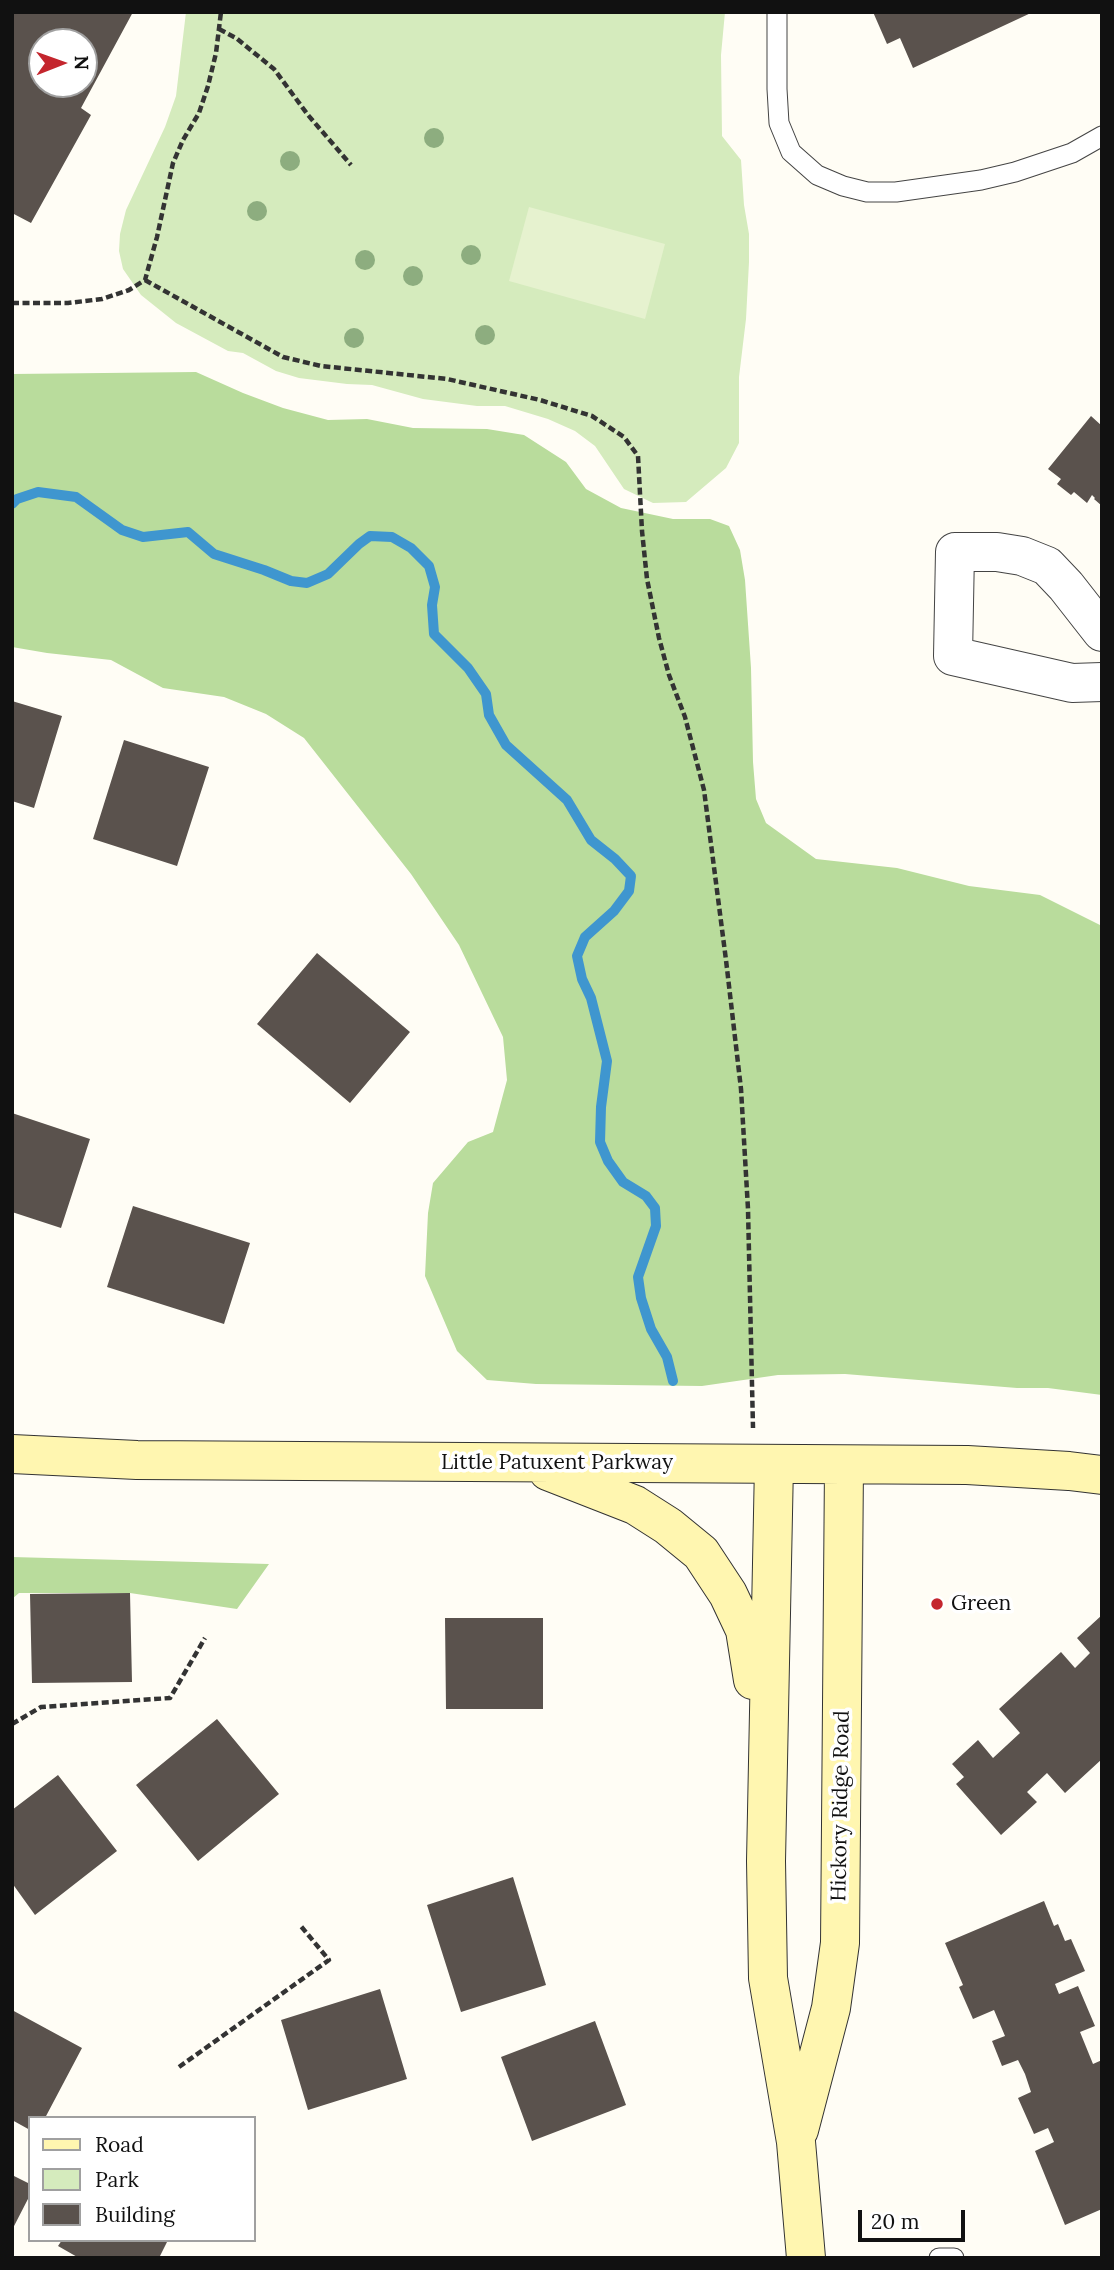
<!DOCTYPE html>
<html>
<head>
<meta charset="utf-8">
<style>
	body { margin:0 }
	#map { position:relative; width:1114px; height:2270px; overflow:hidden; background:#fffdf5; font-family:Lora,serif }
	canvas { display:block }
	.frame { position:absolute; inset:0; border:14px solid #111; pointer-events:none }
	.legend { position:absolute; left:28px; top:2116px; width:228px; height:126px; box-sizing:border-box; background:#fff; border:2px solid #a0a0a0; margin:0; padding:9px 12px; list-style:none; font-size:21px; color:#111 }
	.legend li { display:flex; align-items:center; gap:14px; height:35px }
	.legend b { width:35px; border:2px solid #a0a0a0 }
	.north { position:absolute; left:28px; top:28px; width:70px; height:70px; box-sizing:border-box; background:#fff; border:2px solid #a0a0a0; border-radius:50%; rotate:89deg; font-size:19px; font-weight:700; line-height:28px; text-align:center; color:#111 }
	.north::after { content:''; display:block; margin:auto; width:24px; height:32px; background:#c4262e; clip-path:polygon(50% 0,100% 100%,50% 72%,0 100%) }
	.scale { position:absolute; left:858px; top:2210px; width:107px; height:32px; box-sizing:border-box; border:4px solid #111; border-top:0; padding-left:9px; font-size:21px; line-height:24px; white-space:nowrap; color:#111; -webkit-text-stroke:5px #fff; paint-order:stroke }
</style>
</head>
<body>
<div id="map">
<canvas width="1114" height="2270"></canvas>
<div class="frame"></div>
<ul class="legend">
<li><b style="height:9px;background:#fff6b0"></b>Road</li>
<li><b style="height:19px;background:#d5ebbd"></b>Park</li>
<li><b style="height:19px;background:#5a524d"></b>Building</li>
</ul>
<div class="north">N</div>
<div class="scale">20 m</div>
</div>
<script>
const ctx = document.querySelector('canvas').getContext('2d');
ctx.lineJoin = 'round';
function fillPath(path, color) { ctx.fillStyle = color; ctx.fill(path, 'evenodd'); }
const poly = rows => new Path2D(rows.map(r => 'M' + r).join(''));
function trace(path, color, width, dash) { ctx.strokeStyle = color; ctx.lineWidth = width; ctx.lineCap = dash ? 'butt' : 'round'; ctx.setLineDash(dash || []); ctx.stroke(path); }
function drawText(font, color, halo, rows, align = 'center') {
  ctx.font = font + ' Lora,serif'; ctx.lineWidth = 7; ctx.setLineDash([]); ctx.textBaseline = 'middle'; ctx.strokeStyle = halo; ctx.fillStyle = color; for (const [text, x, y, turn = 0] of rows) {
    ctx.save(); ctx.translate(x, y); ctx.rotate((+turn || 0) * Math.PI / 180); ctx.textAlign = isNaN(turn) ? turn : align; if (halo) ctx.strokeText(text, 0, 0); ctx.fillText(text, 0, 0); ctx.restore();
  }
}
const green = poly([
	[186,12,725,12,721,55,722,136,741,160,744,205,749,234,749,262,746,319,739,377,739,443,726,468,686,502,653,503,624,489,595,446,575,431,548,419,505,406,477,406,423,399,372,385,347,384,299,378,276,371,243,353,228,351,176,323,141,295,123,269,119,251,120,234,126,210,165,127,176,96]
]);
const forest = poly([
	[196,372,243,393,283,408,328,420,367,419,413,428,487,429,524,435,566,462,586,489,621,508,673,519,710,519,729,526,740,550,745,580,751,668,753,762,756,799,766,823,816,859,897,868,969,886,1040,895,1102,926,1102,1395,1048,1388,1017,1388,845,1374,778,1375,702,1386,536,1384,487,1380,457,1351,425,1276,428,1213,433,1183,468,1142,493,1132,507,1080,503,1037,459,945,411,874,304,738,266,714,224,697,163,688,111,660,47,653,12,647,12,374],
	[12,1557,269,1564,237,1609,130,1593,19,1593,12,1599]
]);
const pitch = poly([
	[529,207,665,244,645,319,509,281]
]);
const stream = poly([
	[12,504,17,499,38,492,76,497,122,530,143,537,188,532,214,554,264,570,291,581,307,583,328,574,359,544,370,536,392,537,411,548,429,566,435,587,432,605,434,634,468,668,486,694,489,715,506,745,567,800,591,840,615,859,631,876,629,891,614,911,585,937,577,956,582,979,591,998,607,1061,601,1107,600,1142,608,1161,623,1182,646,1196,655,1208,656,1226,638,1277,641,1298,651,1329,667,1357,673,1381]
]);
const building = poly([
	[14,12,133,12,81,108,91,115,31,223,12,213,12,16],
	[42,42,84,42,84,84,42,84],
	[873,12,1033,12,913,68,900,38,887,44],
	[1091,416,1102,426,1102,506,1094,499,1095,498,1092,495,1087,503,1074,492,1071,495,1057,484,1061,479,1048,469],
	[12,701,62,716,34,808,12,801],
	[124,740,209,767,177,866,93,839],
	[317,953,410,1032,350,1103,257,1024],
	[12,1113,90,1139,61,1228,12,1212],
	[133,1206,250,1243,224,1324,107,1287],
	[130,1593,132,1682,32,1683,30,1594],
	[1102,1615,1102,1759,1065,1793,1047,1773,1027,1792,1037,1802,1001,1835,956,1784,964,1777,952,1764,978,1740,993,1758,1020,1733,999,1709,1061,1652,1075,1668,1090,1653,1077,1638],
	[445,1618,543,1618,543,1709,446,1709],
	[217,1719,279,1794,198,1861,136,1785],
	[58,1775,117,1851,35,1915,12,1883,12,1810],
	[513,1877,546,1985,461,2012,427,1905],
	[1044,1901,1054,1926,1058,1924,1065,1941,1071,1939,1085,1971,1055,1984,1059,1994,1078,1986,1095,2026,1080,2032,1093,2064,1102,2060,1102,2209,1065,2225,1035,2151,1054,2142,1048,2128,1034,2134,1018,2098,1031,2092,1025,2074,1018,2060,1002,2066,992,2041,1005,2036,994,2010,973,2019,959,1987,963,1985,945,1943],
	[380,1989,407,2079,308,2110,281,2020],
	[12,2010,82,2048,45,2118,30,2118,30,2130,12,2120],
	[595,2021,626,2105,532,2141,501,2057],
	[12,2175,30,2184,30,2195,12,2230],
	[62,2240,168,2240,159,2258,79,2258,58,2246]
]);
const path = poly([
	[219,29,236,38,274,69,308,115,351,165],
	[145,280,283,357,321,366,447,379,540,400,592,416,624,437,638,456,642,531,647,579,659,638,669,675,685,717,704,790,726,960,741,1089,748,1209,753,1428],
	[12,303,68,303,102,299,129,290,145,280,157,237,173,163,183,140,199,113,208,86,216,53,221,12],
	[12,1724,41,1707,170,1698,205,1638],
	[179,2067,329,1960,300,1925]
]);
const lane = poly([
	[777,12,777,89,779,123,791,152,817,175,843,186,867,192,896,192,981,180,1015,172,1072,153,1102,136],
	[939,2258,954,2258]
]);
const street = poly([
	[1102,632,1066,586,1047,566,1022,556,997,552,955,552,953,656,1072,683,1102,682]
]);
const secondary = poly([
	[12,1454,137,1460,967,1465,1069,1471,1102,1475],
	[774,1464,766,1861,768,1978,796,2142,806,2258],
	[548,1471,635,1505,668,1526,701,1553,728,1594,745,1630,753,1680],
	[799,2130,831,2008,840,1943,844,1465]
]);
const trees = [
	[434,138],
	[290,161],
	[257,211],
	[471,255],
	[365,260],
	[413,276],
	[485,335],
	[354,338]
];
const markers = [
	[937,1604,7,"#c4262e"]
];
const streetNames = [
	["Little Patuxent Parkway",557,1463],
	["Hickory Ridge Road",841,1806,-89]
];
const poiNames = [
	["Green",951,1604]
];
fillPath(green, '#d5ebbd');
fillPath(forest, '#b9dc9c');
fillPath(pitch, '#e6f2cf');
trace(stream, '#3f96cf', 10);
fillPath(building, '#5a524d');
trace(lane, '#444', 21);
trace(street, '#444', 40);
trace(secondary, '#333', 40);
trace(path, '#333', 4.5, [7, 3.5]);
trace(lane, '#fff', 19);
trace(street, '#fff', 38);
trace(secondary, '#fff6b0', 38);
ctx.fillStyle = '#8dad7f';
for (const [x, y] of trees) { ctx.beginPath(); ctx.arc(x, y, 10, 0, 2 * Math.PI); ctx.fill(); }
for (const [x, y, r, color] of markers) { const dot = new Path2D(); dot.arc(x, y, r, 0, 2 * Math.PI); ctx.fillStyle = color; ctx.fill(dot); trace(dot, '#fff', 2.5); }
drawText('21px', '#111', '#fff', streetNames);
drawText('21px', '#111', '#fff', poiNames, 'left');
</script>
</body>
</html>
